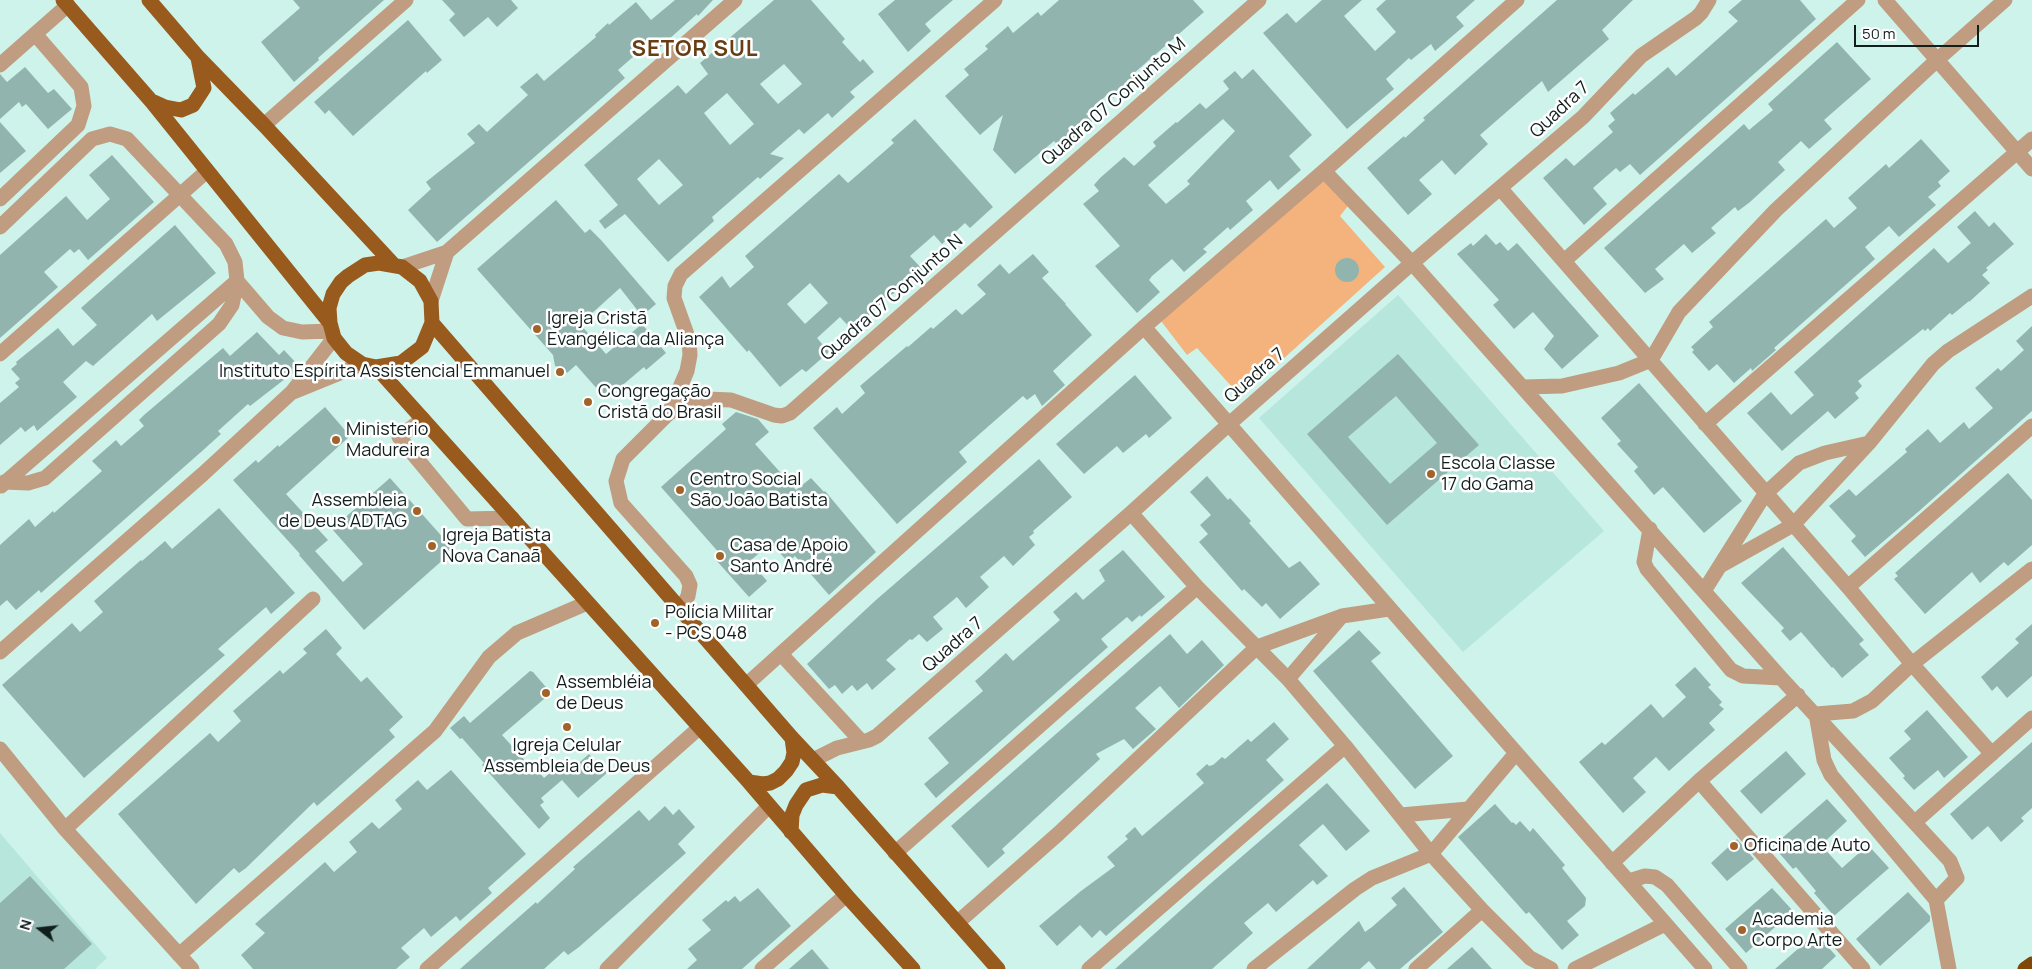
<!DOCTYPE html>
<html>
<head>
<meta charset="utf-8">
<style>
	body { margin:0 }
	#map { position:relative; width:2032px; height:969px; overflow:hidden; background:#cdf3eb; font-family:Manrope,sans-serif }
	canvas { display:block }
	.north { position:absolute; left:15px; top:904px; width:50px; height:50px; -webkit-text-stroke:4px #fff; paint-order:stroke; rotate:286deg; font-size:14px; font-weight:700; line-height:20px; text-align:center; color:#101e1c }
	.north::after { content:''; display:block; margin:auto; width:18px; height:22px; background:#101e1c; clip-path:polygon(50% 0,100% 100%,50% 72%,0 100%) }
	.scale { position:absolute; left:1854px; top:25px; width:125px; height:22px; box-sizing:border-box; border:2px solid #101e1c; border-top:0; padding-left:6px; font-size:15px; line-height:18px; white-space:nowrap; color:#101e1c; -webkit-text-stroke:4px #fff; paint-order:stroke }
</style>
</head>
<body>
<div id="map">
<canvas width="2032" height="969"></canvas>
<div class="north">N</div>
<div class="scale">50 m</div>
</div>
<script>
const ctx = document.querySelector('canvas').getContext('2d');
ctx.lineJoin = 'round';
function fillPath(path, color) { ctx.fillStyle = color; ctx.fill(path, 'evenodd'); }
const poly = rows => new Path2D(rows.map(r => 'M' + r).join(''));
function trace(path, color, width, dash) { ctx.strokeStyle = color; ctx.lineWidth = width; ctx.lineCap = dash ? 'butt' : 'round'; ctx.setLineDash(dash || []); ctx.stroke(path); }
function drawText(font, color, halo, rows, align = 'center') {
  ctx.font = font + ' Manrope,sans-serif'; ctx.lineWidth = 5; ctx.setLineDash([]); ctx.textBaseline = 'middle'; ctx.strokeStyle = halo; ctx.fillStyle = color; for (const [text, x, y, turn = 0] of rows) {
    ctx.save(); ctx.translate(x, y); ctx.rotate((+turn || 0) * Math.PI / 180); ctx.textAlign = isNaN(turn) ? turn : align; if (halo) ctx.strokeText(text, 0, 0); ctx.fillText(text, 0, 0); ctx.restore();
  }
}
const built = poly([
	[1398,295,1604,531,1463,652,1259,418],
	[0,833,107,958,95,969,0,969]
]);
const green = poly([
	[1324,178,1351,202,1340,216,1385,267,1241,397,1197,348,1187,355,1161,321]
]);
const building = poly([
	[293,0,384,0,318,58,319,60,294,82,261,42,300,8],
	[442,0,511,0,518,8,497,27,488,17,464,37,449,20,455,14],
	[675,0,713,0,698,16,697,14,648,58,641,50,618,70,625,78,437,242,408,210,431,189,426,182,475,143,467,134,479,124,487,132,528,95,520,87,537,73,544,81,596,37,595,35,608,23,609,25,636,2,651,20],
	[774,0,811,0,845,39,842,42,860,62,863,59,874,72,850,92,855,97,832,118,828,113,804,134,799,129,770,154,784,158,760,179,758,177,712,217,714,221,668,262,625,214,605,229,599,221,618,205,584,165,678,85,686,94,708,74,700,63],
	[784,64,802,84,778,104,760,84],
	[727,93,754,124,730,145,704,113],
	[659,159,683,185,659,205,637,179],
	[895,0,953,0,925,24,931,31,908,52,878,14],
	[1059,0,1193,0,1204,12,1133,74,1136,77,1113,98,1109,93,1086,114,1093,121,1061,149,1054,141,1015,174,993,150,1003,115,980,135,945,96,969,75,964,69,988,49,985,46,1008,26,1013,33,1038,12,1041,16],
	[1322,0,1362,0,1344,16,1375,51,1396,32,1376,9,1386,0,1475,0,1456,17,1464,26,1435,51,1431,44,1411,60,1409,58,1386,79,1394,89,1347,129,1263,33,1287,13,1296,23],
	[1557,0,1633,0,1602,30,1609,39,1548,92,1542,81,1480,135,1488,144,1455,175,1442,160,1419,180,1432,194,1408,215,1367,168,1404,136,1405,138,1425,120,1423,118],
	[1742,0,1800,0,1816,19,1640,175,1630,164,1620,172,1616,168,1593,188,1607,204,1584,225,1543,178,1566,158,1574,166,1613,132,1608,126,1615,120,1610,113,1633,93,1635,95,1668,67,1676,76,1738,21,1728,12],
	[408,20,442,60,427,73,426,71,353,136,329,110,325,114,314,102],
	[1837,42,1871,79,1824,120,1832,129,1809,149,1801,141,1778,162,1785,170,1750,202,1738,211,1735,207,1711,228,1716,233,1692,253,1684,244,1655,269,1664,279,1645,293,1604,248,1744,124,1749,130,1773,110,1768,104],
	[25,67,48,93,54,89,72,109,48,129,26,104,22,107,19,102,0,119,0,74,7,82],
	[1253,69,1312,135,1289,156,1301,170,1278,190,1270,180,1246,201,1253,210,1230,230,1228,227,1203,249,1207,252,1184,272,1172,259,1152,276,1149,280,1160,292,1137,313,1095,266,1120,246,1083,204,1099,191,1094,185,1100,178,1124,157,1134,166,1156,146,1153,142,1176,122,1177,123,1200,103,1206,109,1229,89,1223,81,1235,71,1242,79],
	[1223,119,1235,131,1187,181,1190,184,1166,204,1148,185],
	[915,119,993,207,970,228,965,223,942,244,934,235,910,256,923,270,900,290,880,301,882,303,852,330,840,317,817,338,829,352,806,372,802,369,780,387,749,350,747,352,699,297,722,276,730,288,754,267,745,256,839,174,848,183,894,143,891,140],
	[810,283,828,303,805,324,787,304],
	[0,122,26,151,0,173],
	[1921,139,1950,171,1938,182,1941,186,1928,197,1936,205,1899,237,1889,226,1865,247,1875,259,1774,348,1776,350,1752,371,1751,368,1734,383,1717,364,1709,371,1692,352,1694,350,1691,347,1713,327,1709,322,1826,219,1834,228,1857,208,1848,198,1886,164,1889,168],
	[112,155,154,202,88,260,79,249,74,253,70,249,44,272,58,287,0,338,0,255,66,196,87,220,110,199,89,175],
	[556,200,585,233,590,229,601,240,656,304,642,316,620,288,580,324,606,354,642,324,666,353,646,370,644,367,606,399,576,365,567,373,564,368,555,366,553,355,477,269],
	[1975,211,1989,227,1994,222,2014,244,1986,268,1988,270,1982,275,1990,283,1969,302,1969,301,1952,315,1950,313,1930,331,1928,328,1925,331,1923,329,1858,381,1862,386,1855,393,1859,398,1835,419,1828,411,1782,451,1747,413,1771,392,1791,415,1814,395,1794,372,1934,248,1948,263,1971,243,1957,227],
	[175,225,216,273,157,321,152,314,93,366,86,361,63,382,77,397,37,431,34,425,25,432,21,427,0,445,0,403,19,387,15,383,20,379,11,369,17,364,16,362,58,328,73,346,97,325,81,308],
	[1486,234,1496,245,1500,242,1508,251,1517,243,1599,336,1562,369,1544,349,1554,336,1533,312,1514,329,1493,305,1499,300,1457,254,1471,243,1473,246],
	[1033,254,1049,272,1042,278,1066,304,1065,304,1092,335,1053,371,1065,385,1042,406,1035,394,1027,400,1023,396,959,452,967,462,897,524,813,428,837,407,842,414,865,393,860,386,907,346,908,347,931,327,933,329,956,309,962,315,986,294,977,285,1000,264,1009,274],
	'1335 270a12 12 0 1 1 24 0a12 12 0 1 1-24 0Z',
	[2032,326,2032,411,1918,512,1865,557,1851,541,1856,536,1829,506,1849,489,1856,496,1907,452,1905,449,1928,429,1940,443,1964,422,1969,429,1993,408,1975,388,1998,368,2001,371,2024,350,2016,341],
	[257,332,279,355,284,350,298,365,292,370,294,372,250,406,248,404,218,431,221,434,201,452,41,593,39,590,16,610,7,600,0,606,0,545,29,519,35,527,53,511,54,513,102,471,92,461,116,440,121,446,144,426,139,420,144,415,223,348,230,356],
	[1398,354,1479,445,1387,525,1307,434],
	[1396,396,1437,443,1390,484,1348,437],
	[1135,375,1172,418,1149,438,1146,434,1123,453,1117,446,1084,474,1056,444],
	[1639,383,1742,501,1704,533,1663,487,1654,495,1634,471,1638,467,1617,444,1621,441,1601,418],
	[325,407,350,436,286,494,328,540,315,551,343,582,363,564,332,529,390,478,454,550,364,630,299,555,300,554,233,480,256,460,258,463,278,445,279,447],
	[736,412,758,419,769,432,755,444,796,490,811,478,824,492,825,491,876,552,829,595,795,556,788,562,771,543,750,561,767,581,749,597,716,560,721,555,661,487,726,429,722,424],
	[1039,459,1072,497,1033,531,1034,533,1029,537,1035,545,1013,566,1004,556,980,577,989,587,966,608,957,597,933,617,943,629,927,642,919,634,912,640,910,639,886,660,896,669,872,690,867,683,857,691,852,685,842,694,835,685,829,689,807,664,876,600],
	[2008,473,2032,500,2032,545,2008,566,2004,562,1980,583,1972,572,1925,614,1894,579,1898,576,1895,573],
	[1207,476,1228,500,1230,498,1251,521,1249,523,1289,568,1300,561,1320,584,1280,619,1266,603,1262,607,1244,589,1242,591,1199,542,1208,534,1200,525,1211,515,1190,492],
	[219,508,295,593,271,614,266,607,218,649,225,655,84,778,2,685,72,623,80,632,103,612,94,601,141,560,142,561,165,541,172,549],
	[1783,547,1864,640,1859,644,1869,655,1842,678,1833,667,1832,668,1801,632,1790,641,1781,631,1784,628,1741,583],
	[1123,550,1165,597,1141,617,1140,615,1132,622,1127,617,1101,639,1108,647,936,798,924,784,949,763,928,738,983,691,975,681,981,676,1006,653,1013,661,1030,646,1060,620,1053,612,1076,592,1083,600,1105,581,1099,570],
	[2032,624,2032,676,2007,698,1997,686,1992,691,1981,677,2019,643,2015,639],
	[326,629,342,648,336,654,361,682,367,677,403,717,389,730,395,737,317,806,314,802,246,868,239,873,234,868,196,904,118,814,210,733,218,742,241,721,233,711,280,670,283,674,307,653,303,649],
	[1359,630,1381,653,1371,661,1453,756,1415,789,1313,671],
	[1170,634,1187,654,1202,640,1224,665,1179,708,1160,686,1135,708,1156,729,1133,749,1124,739,1096,754,1100,759,1002,849,1005,853,988,868,951,826],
	[1695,667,1711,685,1708,687,1722,702,1719,705,1724,709,1709,723,1715,730,1669,771,1656,757,1633,778,1646,792,1623,813,1579,762,1602,742,1605,745,1651,704,1663,718,1686,697,1675,685],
	[530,671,533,672,551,693,502,735,529,765,531,763,544,778,565,760,573,768,589,754,607,773,578,798,562,780,541,798,544,802,540,805,550,818,539,829,482,765,484,763,462,738,460,739,450,728,464,716,470,723],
	[1927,710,1968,757,1944,778,1938,770,1914,790,1903,778,1905,776,1889,758,1911,739,1904,731],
	[1274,722,1289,739,1266,760,1284,780,1106,936,1100,930,1092,938,1080,925,1057,946,1039,926,1081,891,1115,866,1107,857,1128,839,1125,836,1135,827,1142,836,1204,783,1196,774,1207,764,1209,766,1213,765,1222,757,1225,759,1248,739,1251,742],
	[2032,742,2032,808,2021,818,2024,821,2001,842,1988,826,1972,840,1950,814],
	[1786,751,1806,774,1761,814,1740,791],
	[451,770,526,854,488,888,492,893,460,921,456,916,431,937,424,928,401,948,410,957,396,969,253,969,241,955,265,933,255,924,325,862,334,872,357,852,349,842,372,822,379,829,402,809,395,800,418,780,427,790],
	[1327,783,1370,831,1346,851,1323,824,1299,845,1328,876,1317,885,1313,880,1276,912,1268,903,1244,923,1253,933,1212,969,1115,969,1210,884],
	[1827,799,1847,821,1821,845,1842,868,1868,845,1889,868,1834,916,1814,893,1816,891,1796,867,1793,869,1773,846],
	[1495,804,1512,823,1513,822,1516,825,1520,821,1530,832,1533,828,1565,865,1562,868,1586,898,1585,906,1567,921,1579,935,1562,950,1529,912,1526,914,1458,837],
	[665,806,673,815,679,809,695,827,678,844,686,853,579,947,568,955,564,951,544,969,460,969,536,902,537,904,575,869,573,867,639,810,649,821],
	[1737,839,1754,859,1727,881,1711,863],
	[30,876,92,944,64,969,0,969,0,903],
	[1404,887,1443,932,1400,969,1376,969,1369,961,1360,969,1307,969,1359,921,1365,932,1372,927,1397,905,1391,898],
	[758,888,791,926,742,969,687,969,697,960,688,949,711,930,702,920,726,900,728,902,735,896,740,902],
	[1772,888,1793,911,1746,953,1725,929],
	[1908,892,1930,916,1930,921,1880,966,1856,939],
	[1816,933,1836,956,1822,969,1775,969],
	[1472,947,1492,969,1447,969],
	[812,949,829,969,789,969]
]);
const minor = poly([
	[1885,0,2032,169],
	[0,65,68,5],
	[264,125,406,0],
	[1324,171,1412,263,1781,678,1950,861,1957,878,1936,900],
	[1500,188,1848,587,1912,664,1992,754],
	[0,199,78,125,84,106,81,87,35,34],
	[0,227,92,139,110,134,127,139,226,244,235,262,237,281,232,305,219,324,45,478,28,483,4,482],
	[1564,261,1858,0],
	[402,267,447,252,735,0],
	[431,301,447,252],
	[1144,327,1705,969],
	[0,354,207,171],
	[1523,387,1562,386,1619,373,1651,360,1679,312,1776,210,1937,60,2005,0],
	[293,392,362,364],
	[669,413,687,371,690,355,689,340,674,298,675,286,681,274,995,0],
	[423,419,399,437,467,519,512,518],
	[1705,424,2032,139],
	[1,486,237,281,268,317,283,328,302,332,332,331],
	[1131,513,1197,587,1288,679,1345,746,1431,854,1482,910,1530,958,1551,969],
	[1650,529,1644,562,1647,569,1731,670,1743,676,1781,678],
	[1720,566,1793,525,1869,443,1933,364,1948,351,2032,296],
	[1848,587,2032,426],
	[1704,591,1765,494,1799,463,1825,453,1869,443],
	[681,609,688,596,690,585,686,576,621,503,616,481,623,459,669,413,687,404,707,399,731,400,774,415,782,416,790,413,1259,0],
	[0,652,203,474,292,392,334,338],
	[781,654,861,741],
	[1288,679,1341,617],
	[746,685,1144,327,1324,171,1517,0],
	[0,749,65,829,192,969],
	[813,760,837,748,869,740,877,736,1131,513,1228,425,1412,263,1583,117,1641,56,1696,18,1701,13,1709,0],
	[1699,781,1798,695],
	[1401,815,1468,809],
	[1915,822,2032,718],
	[65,829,313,599],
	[895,853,1197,587],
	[1612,863,1699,781,1863,969],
	[1629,881,1645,876,1655,877,1667,885,1740,969],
	[957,923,1058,834,1257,647,1342,616,1389,609],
	[179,955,435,731,489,657,517,633,587,603],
	[427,969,699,728],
	[607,969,769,806],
	[762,969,846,895],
	[1089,969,1345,746],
	[1254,969,1355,889,1372,878,1431,854,1516,753],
	[1416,969,1482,910],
	[1575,969,1665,924],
	[1949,969,1936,900,1831,775,1824,760,1816,714,1853,711,1872,701,1912,664,2032,569]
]);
const major = poly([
	[63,0,152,102,330,323,334,338,346,353,362,364,376,367,401,363,422,347,432,323,431,301,420,281,402,267,379,263,365,265,348,276,341,282,333,294,329,308,330,323],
	[149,0,197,56,264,125,393,264],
	[154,102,165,107,181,110,193,105,204,88,198,58],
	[432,323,792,738,838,787,998,969],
	[376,367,749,782,846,895,913,969],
	[749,782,763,784,770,783,778,779,786,771,792,762,794,753,792,738],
	[791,832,792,815,796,805,806,790,822,785,838,787]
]);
const highway = poly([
	[2025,969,2032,964]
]);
const markers = [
	[537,329,5,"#a16329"],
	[560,372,5,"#a16329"],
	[588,402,5,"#a16329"],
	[336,440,5,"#a16329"],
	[1431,474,5,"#a16329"],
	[680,490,5,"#a16329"],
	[417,511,5,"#a16329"],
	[432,546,5,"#a16329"],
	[720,556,5,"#a16329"],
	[655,623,5,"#a16329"],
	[546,693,5,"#a16329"],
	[567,727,5,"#a16329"],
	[1734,846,5,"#a16329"],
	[1742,930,5,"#a16329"]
];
const streetNames = [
	["Quadra 07 Conjunto M",1114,102,-41],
	["Quadra 7",1560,110,-43],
	["Quadra 07 Conjunto N",892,298,-41],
	["Quadra 7",1255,376,-41],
	["Quadra 7",953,645,-41]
];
const poiNames = [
	["Igreja Cristã",547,319],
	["Evangélica da Aliança",547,340],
	["Instituto Espírita Assistencial Emmanuel",550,372,"right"],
	["Congregação",598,392],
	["Cristã do Brasil",598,413],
	["Ministerio",346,430],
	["Madureira",346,451],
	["Escola Classe",1441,464],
	["17 do Gama",1441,485],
	["Centro Social",690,480],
	["São João Batista",690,501],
	["Assembleia",407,501,"right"],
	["de Deus ADTAG",407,522,"right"],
	["Igreja Batista",442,536],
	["Nova Canaã",442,557],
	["Casa de Apoio",730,546],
	["Santo André",730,567],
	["Polícia Militar",665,613],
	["- PCS 048",665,634],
	["Assembléia",556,683],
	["de Deus",556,704],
	["Igreja Celular",567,746,"center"],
	["Assembleia de Deus",567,767,"center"],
	["Oficina de Auto",1744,846],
	["Academia",1752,920],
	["Corpo Arte",1752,941]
];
const districtNames = [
	["SETOR SUL",695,50]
];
fillPath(built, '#b7e6dc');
fillPath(green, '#f4b37d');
fillPath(building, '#91b5ae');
trace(minor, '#c09c80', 15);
trace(major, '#985a1d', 15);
trace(highway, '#7f4708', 15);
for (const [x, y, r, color] of markers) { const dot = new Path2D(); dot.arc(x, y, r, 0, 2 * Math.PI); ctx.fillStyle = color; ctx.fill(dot); trace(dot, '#fff', 2); }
drawText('18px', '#101e1c', '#fff', streetNames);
drawText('18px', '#101e1c', '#fff', poiNames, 'left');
ctx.letterSpacing = '1px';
drawText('bold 22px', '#673d14', '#fff', districtNames);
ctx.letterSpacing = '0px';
</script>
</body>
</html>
